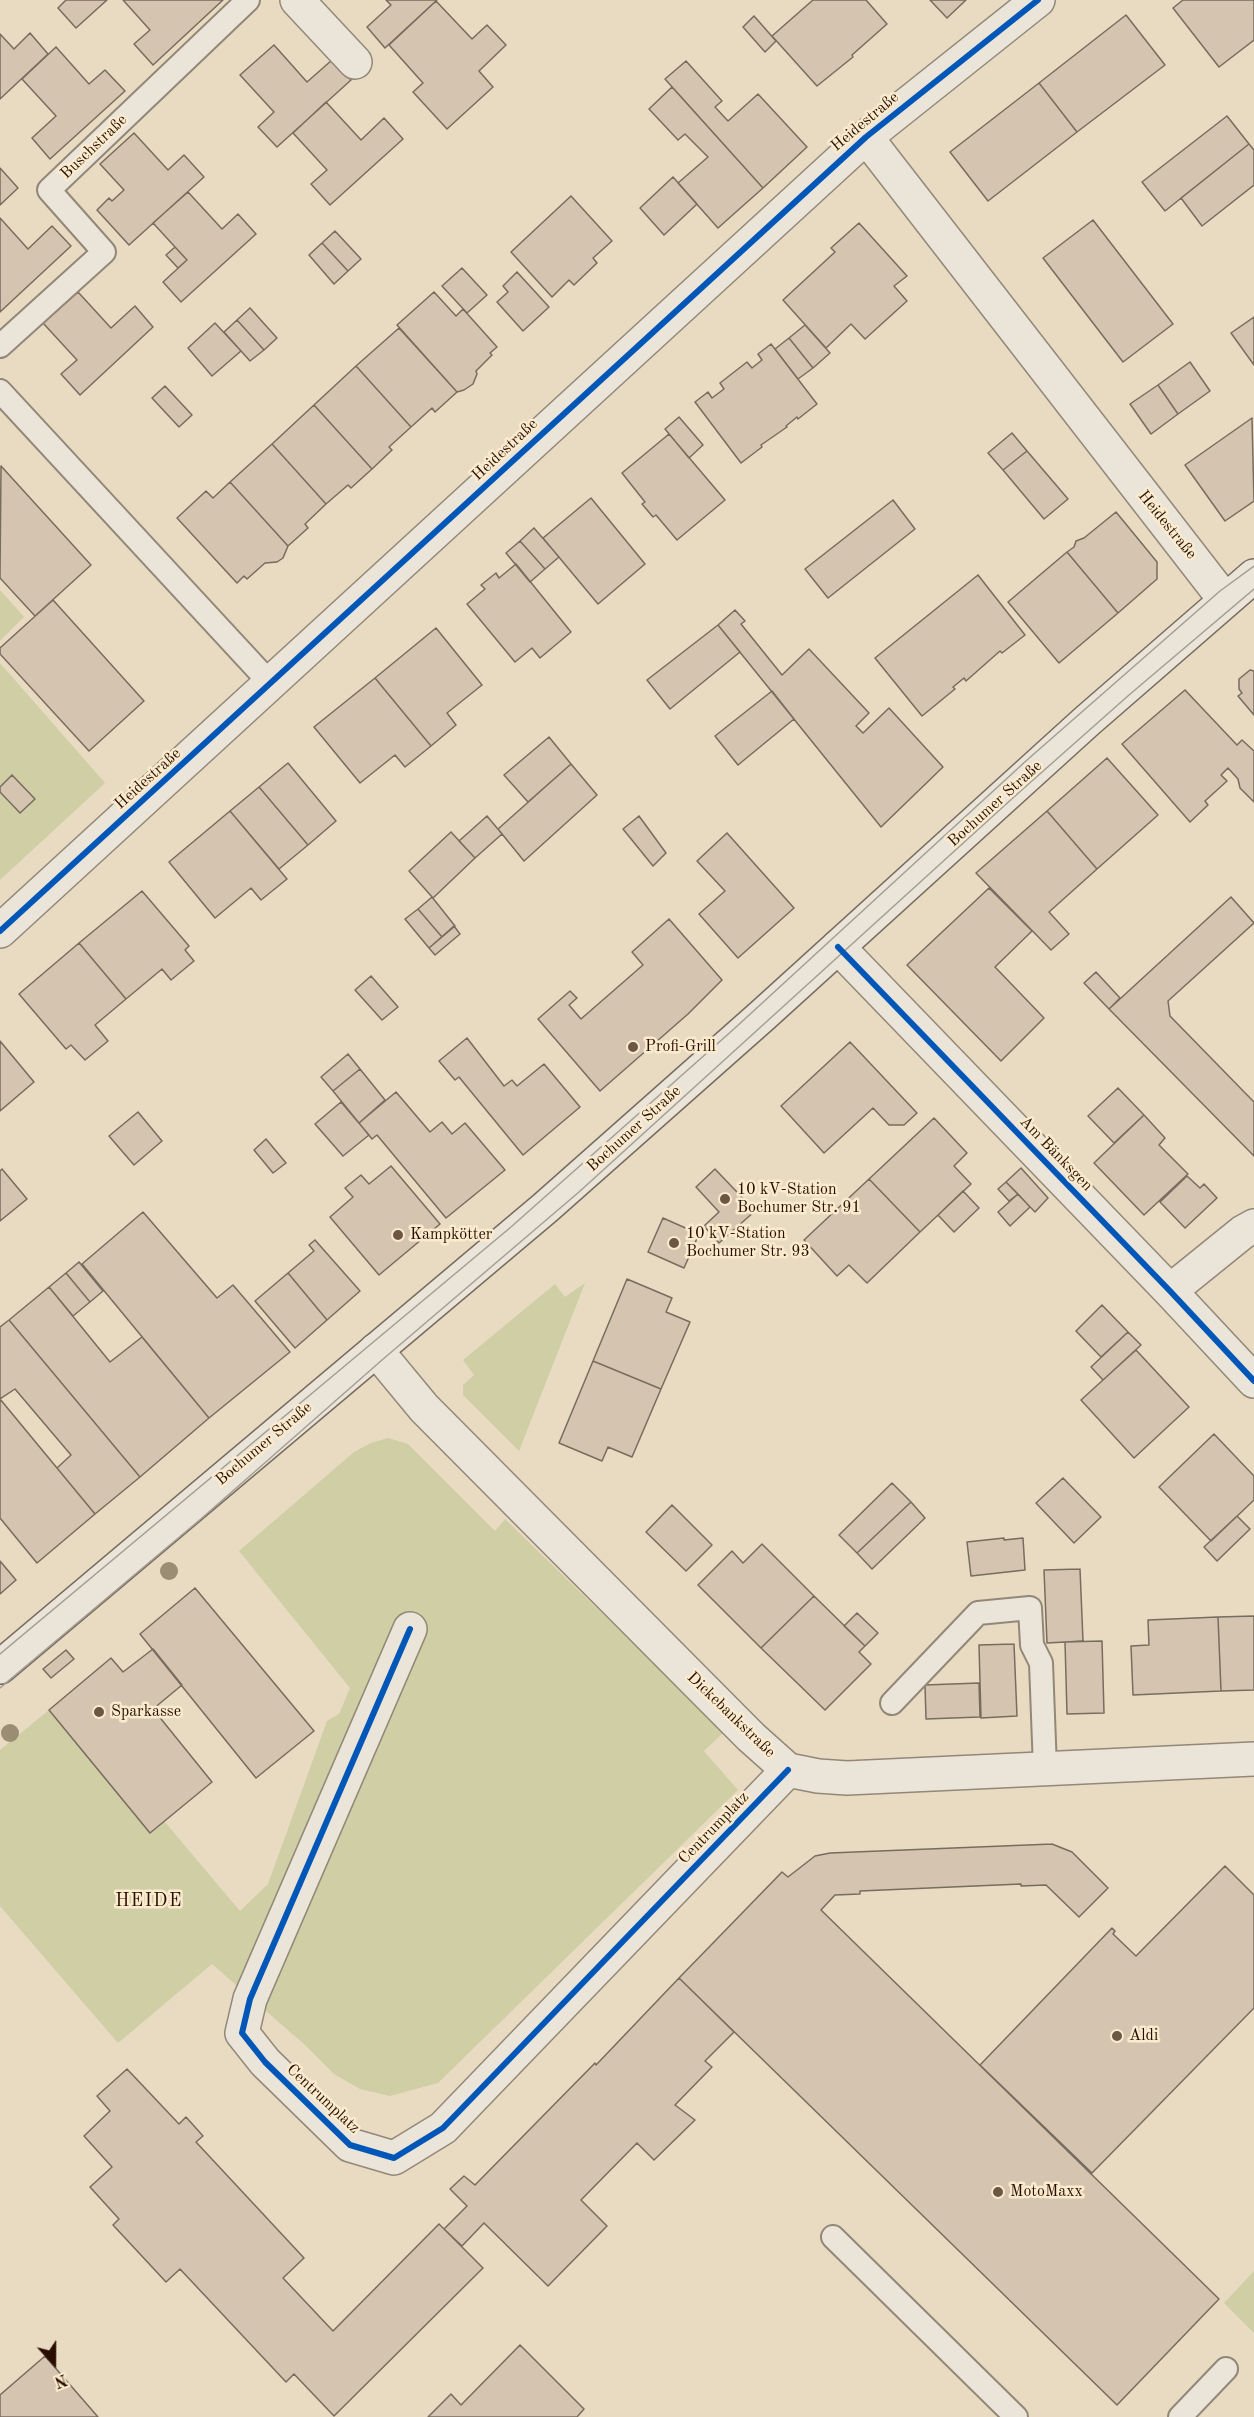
<!DOCTYPE html>
<html>
<head>
<meta charset="utf-8">
<style>
	body { margin:0 }
	#map { position:relative; width:1254px; height:2417px; overflow:hidden; background:#e8dbc2; font-family:"Old Standard TT",serif }
	canvas { display:block }
	.north { position:absolute; left:24px; top:2333px; width:60px; height:60px; -webkit-text-stroke:4px #faebce; paint-order:stroke; rotate:159deg; font-size:16px; font-weight:700; line-height:24px; text-align:center; color:#290e00 }
	.north::after { content:''; display:block; margin:auto; width:21px; height:27px; background:#290e00; clip-path:polygon(50% 0,100% 100%,50% 72%,0 100%) }
</style>
</head>
<body>
<div id="map">
<canvas width="1254" height="2417"></canvas>
<div class="north">N</div>
</div>
<script>
const ctx = document.querySelector('canvas').getContext('2d');
ctx.lineJoin = 'round';
function fillPath(path, color) { ctx.fillStyle = color; ctx.fill(path, 'evenodd'); }
const poly = rows => new Path2D(rows.map(r => 'M' + r).join(''));
function trace(path, color, width, dash) { ctx.strokeStyle = color; ctx.lineWidth = width; ctx.lineCap = dash ? 'butt' : 'round'; ctx.setLineDash(dash || []); ctx.stroke(path); }
function drawText(font, color, halo, rows, align = 'center') {
  ctx.font = font + ' "Old Standard TT",serif'; ctx.lineWidth = 5; ctx.setLineDash([]); ctx.textBaseline = 'middle'; ctx.strokeStyle = halo; ctx.fillStyle = color; for (const [text, x, y, turn = 0] of rows) {
    ctx.save(); ctx.translate(x, y); ctx.rotate((+turn || 0) * Math.PI / 180); ctx.textAlign = isNaN(turn) ? turn : align; if (halo) ctx.strokeText(text, 0, 0); ctx.fillText(text, 0, 0); ctx.restore();
  }
}
const green = poly([
	[0,590,24,617,0,641],
	[0,663,105,783,0,880],
	[585,1283,519,1451,463,1395,463,1385,474,1375,463,1360,555,1284,565,1297],
	[388,1438,408,1444,495,1531,505,1519,724,1732,704,1751,738,1790,438,2083,390,2096,360,2089,334,2074,305,2045,212,1964,118,2043,0,1906,0,1750,49,1710,150,1833,164,1821,240,1911,268,1884,327,1721,339,1714,350,1688,239,1551,354,1452,371,1443],
	[1254,2271,1254,2333,1224,2303]
]);
const building = poly([
	[66,0,107,0,76,28,58,8,66,0],
	[123,0,223,0,153,65,134,44,150,30,123,0],
	[386,0,437,0,385,48,367,27,391,5,386,0],
	[813,0,866,0,887,24,852,55,853,57,817,86,772,36,813,0],
	[930,0,966,0,947,18,930,0],
	[1183,0,1254,0,1254,40,1219,67,1173,8,1183,0],
	[436,1,472,39,487,25,506,45,479,71,493,87,447,129,413,92,423,83,389,45,436,1],
	[1126,15,1165,65,1077,132,1039,83,1126,15],
	[754,16,776,41,765,52,743,27,754,16],
	[30,33,48,54,0,99,0,34,14,49,30,33],
	[274,45,307,82,332,60,351,80,277,147,258,127,274,112,240,75,274,45],
	[56,47,89,84,105,70,125,91,50,159,32,138,56,116,22,79,56,47],
	[686,61,722,101,715,107,728,121,758,94,807,147,763,188,665,79,686,61],
	[1039,83,1077,132,988,201,950,152,1039,83],
	[672,87,763,188,718,228,678,183,708,157,685,134,678,140,649,109,672,87],
	[326,102,361,140,384,118,403,139,330,205,311,184,327,170,293,133,326,102],
	[1227,116,1249,144,1165,211,1142,182,1227,116],
	[134,133,168,170,184,155,204,177,129,245,97,210,109,198,112,201,124,190,100,164,134,133],
	[1249,144,1254,150,1254,185,1202,226,1181,198,1249,144],
	[0,168,18,188,0,205,0,168],
	[673,177,697,204,664,235,640,208,673,177],
	[188,192,222,229,238,214,256,234,181,302,163,282,187,260,153,223,188,192],
	[571,196,612,241,593,258,597,263,574,285,569,280,552,297,511,252,571,196],
	[0,218,28,249,52,226,71,246,0,312,0,218],
	[1093,220,1173,324,1123,362,1043,258,1093,220],
	[859,223,907,276,894,286,907,301,865,339,851,324,826,348,783,300,835,252,831,248,859,223],
	[335,231,361,259,348,271,322,243,335,231],
	[322,243,348,271,334,284,309,255,322,243],
	[175,247,187,260,178,268,166,255,175,247],
	[462,268,487,295,467,313,442,286,462,268],
	[517,272,549,307,523,331,497,302,508,292,503,286,517,272],
	[78,292,111,328,135,306,153,327,80,395,61,374,77,360,43,323,78,292],
	[434,292,456,316,463,309,497,347,490,353,492,355,476,371,477,374,473,384,464,390,457,392,397,325,434,292],
	[250,308,277,338,264,350,237,320,250,308],
	[1254,317,1254,365,1231,333,1254,317],
	[237,320,264,350,250,361,224,332,237,320],
	[215,323,241,351,212,376,188,348,215,323],
	[805,325,830,353,813,368,789,338,805,325],
	[399,328,457,392,435,412,432,408,411,427,356,366,399,328],
	[789,338,813,368,798,379,775,349,789,338],
	[771,344,817,404,798,419,797,417,786,426,787,427,761,445,762,447,741,463,695,402,708,392,712,398,724,389,720,383,747,362,752,368,762,360,758,354,771,344],
	[1190,362,1210,391,1178,414,1158,385,1190,362],
	[356,366,411,427,389,447,392,450,372,469,314,405,356,366],
	[1158,385,1178,414,1151,434,1130,404,1158,385],
	[165,386,192,415,179,427,152,398,165,386],
	[314,405,372,469,351,488,348,485,326,504,272,444,314,405],
	[679,417,703,445,689,458,665,429,679,417],
	[1252,418,1254,501,1225,521,1185,465,1252,418],
	[1012,433,1027,451,1003,470,988,453,1012,433],
	[669,434,725,500,677,540,656,515,653,517,642,504,645,502,622,473,669,434],
	[272,444,326,504,305,524,308,528,288,546,230,482,272,444],
	[1027,451,1068,499,1044,519,1003,470,1027,451],
	[1,466,91,565,35,616,0,578,1,466],
	[230,482,288,546,283,558,277,562,265,563,247,579,244,576,237,583,177,518,206,491,213,498,230,482],
	[591,498,645,564,598,604,543,538,591,498],
	[893,500,915,529,828,598,805,569,893,500],
	[1116,512,1157,562,1157,579,1118,613,1067,552,1074,547,1076,541,1084,538,1116,512],
	[534,528,559,557,545,569,520,541,534,528],
	[520,541,545,569,530,582,506,553,520,541],
	[1067,552,1118,613,1059,663,1008,602,1067,552],
	[516,564,571,632,540,658,532,648,515,662,467,604,485,589,481,585,496,573,499,578,516,564],
	[978,575,1025,635,1002,653,1000,651,966,681,964,678,953,687,955,689,922,716,875,658,978,575],
	[53,600,144,701,89,751,0,654,0,648,53,600],
	[735,610,745,621,741,624,782,675,809,649,869,713,856,726,863,733,889,708,943,767,881,827,718,625,735,610],
	[718,625,740,652,670,709,647,680,718,625],
	[436,628,482,685,447,713,456,725,431,746,375,678,436,628],
	[1250,670,1254,671,1254,715,1238,696,1242,693,1239,689,1239,679,1250,670],
	[375,678,431,746,405,767,395,755,360,783,314,727,375,678],
	[1185,690,1237,745,1242,740,1254,751,1254,802,1240,788,1238,779,1228,768,1221,775,1227,781,1205,801,1208,805,1190,822,1122,744,1185,690],
	[772,691,794,719,738,765,715,736,772,691],
	[549,737,571,764,528,802,504,775,549,737],
	[1107,758,1158,815,1097,869,1047,811,1107,758],
	[288,763,336,821,308,845,259,787,288,763],
	[571,764,597,795,524,861,498,829,571,764],
	[12,775,35,799,20,813,0,792,0,787,12,775],
	[259,787,308,845,279,869,230,811,259,787],
	[230,811,287,879,261,900,251,888,215,918,169,862,230,811],
	[1047,811,1097,869,1049,912,1069,934,1051,950,976,873,1047,811],
	[487,816,502,834,475,858,459,841,487,816],
	[639,816,666,853,653,866,623,829,639,816],
	[451,832,475,858,433,898,409,871,451,832],
	[727,833,794,908,738,958,699,914,725,891,697,861,727,833],
	[989,888,1032,931,995,967,1044,1018,1001,1061,907,965,989,888],
	[142,891,189,946,185,950,194,961,171,980,162,969,126,999,79,943,142,891],
	[432,897,455,926,442,937,418,909,432,897],
	[1231,897,1254,923,1168,1001,1170,1016,1254,1102,1254,1156,1109,1009,1231,897],
	[418,909,442,937,429,948,405,919,418,909],
	[669,919,722,980,688,1014,600,1091,538,1019,570,991,577,998,569,1005,581,1019,643,965,632,952,669,919],
	[454,926,460,934,435,955,429,948,454,926],
	[79,943,126,999,95,1025,108,1041,85,1060,71,1045,66,1049,19,994,79,943],
	[1096,972,1120,998,1109,1009,1084,983,1096,972],
	[371,976,398,1007,382,1020,355,990,371,976],
	[467,1038,504,1086,512,1080,517,1086,544,1064,580,1107,523,1155,459,1077,455,1080,439,1061,467,1038],
	[0,1041,34,1082,0,1111,0,1041],
	[850,1042,917,1113,904,1125,889,1125,873,1108,824,1153,781,1106,850,1042],
	[348,1054,360,1069,333,1091,321,1077,348,1054],
	[360,1069,385,1100,359,1123,333,1091,360,1069],
	[1118,1088,1144,1115,1114,1143,1088,1116,1118,1088],
	[396,1092,430,1132,442,1122,452,1134,465,1123,505,1170,446,1218,377,1135,372,1139,359,1123,396,1092],
	[341,1102,369,1135,343,1156,315,1124,341,1102],
	[138,1112,162,1141,134,1165,109,1136,138,1112],
	[1144,1115,1165,1138,1159,1145,1188,1174,1144,1215,1094,1163,1144,1115],
	[934,1118,967,1153,954,1166,971,1184,920,1232,869,1179,934,1118],
	[266,1139,286,1163,273,1173,254,1150,266,1139],
	[391,1166,440,1224,379,1275,330,1217,353,1197,345,1188,361,1175,369,1184,391,1166],
	[1021,1168,1048,1198,1035,1212,1006,1182,1021,1168],
	[2,1169,27,1199,0,1221,0,1171,2,1169],
	[715,1169,755,1211,719,1243,704,1226,719,1212,696,1187,715,1169],
	[1187,1176,1200,1188,1204,1184,1217,1198,1185,1228,1160,1202,1187,1176],
	[869,1179,920,1232,867,1283,849,1265,837,1276,804,1240,869,1179],
	[1006,1182,1018,1194,1009,1201,998,1189,1006,1182],
	[963,1191,979,1208,954,1232,938,1215,963,1191],
	[1018,1194,1030,1207,1010,1226,998,1212,1018,1194],
	[143,1212,217,1298,233,1285,290,1352,209,1418,82,1264,143,1212],
	[663,1218,699,1234,684,1268,648,1252,663,1218],
	[315,1240,360,1291,327,1320,288,1273,314,1251,309,1245,315,1240],
	[79,1262,103,1291,90,1302,66,1273,79,1262],
	[66,1273,90,1302,73,1316,49,1287,66,1273],
	[288,1273,327,1320,295,1348,255,1301,288,1273],
	[627,1279,672,1298,666,1312,690,1322,661,1389,593,1361,627,1279],
	[49,1287,110,1362,142,1337,209,1418,140,1477,9,1320,49,1287],
	[1102,1305,1128,1332,1101,1357,1076,1331,1102,1305],
	[9,1320,140,1477,95,1514,57,1468,71,1455,15,1389,0,1399,0,1327,9,1320],
	[1128,1332,1141,1345,1103,1380,1091,1367,1128,1332],
	[1136,1350,1189,1407,1134,1458,1081,1400,1136,1350],
	[593,1361,661,1389,632,1457,608,1447,602,1461,559,1443,593,1361],
	[0,1399,95,1514,37,1563,0,1518,0,1399],
	[1214,1434,1254,1476,1254,1500,1211,1541,1159,1487,1214,1434],
	[1063,1478,1101,1517,1074,1543,1036,1503,1063,1478],
	[892,1483,911,1502,857,1553,839,1535,892,1483],
	[911,1502,925,1518,872,1569,857,1553,911,1502],
	[672,1505,712,1545,686,1571,646,1532,672,1505],
	[1237,1516,1250,1529,1217,1561,1204,1547,1237,1516],
	[1004,1538,1004,1540,1023,1538,1025,1570,971,1576,967,1542,1004,1538],
	[762,1544,814,1596,761,1648,698,1585,732,1551,743,1563,762,1544],
	[0,1561,16,1580,0,1594,0,1561],
	[1080,1569,1083,1641,1047,1643,1044,1570,1080,1569],
	[195,1588,314,1731,256,1778,140,1634,195,1588],
	[814,1596,865,1646,859,1652,871,1664,825,1710,761,1648,814,1596],
	[857,1613,878,1633,865,1646,844,1626,857,1613],
	[1254,1616,1254,1690,1221,1691,1218,1617,1254,1616],
	[1218,1617,1221,1691,1133,1695,1131,1646,1149,1645,1148,1620,1218,1617],
	[1102,1641,1104,1713,1067,1714,1065,1642,1102,1641],
	[1014,1644,1017,1716,981,1718,979,1645,1014,1644],
	[153,1649,182,1685,153,1709,212,1782,150,1833,49,1710,111,1658,123,1672,153,1649],
	[66,1650,74,1659,51,1678,43,1669,66,1650],
	[979,1683,980,1717,926,1719,925,1685,979,1683],
	[1052,1844,1072,1852,1108,1888,1079,1917,1046,1885,1021,1886,1021,1884,860,1891,860,1894,835,1895,821,1910,1219,2299,1117,2405,679,1978,782,1872,788,1877,815,1856,830,1853,1052,1844],
	[1225,1866,1254,1895,1254,2008,1092,2173,980,2065,1112,1928,1115,1931,1113,1934,1136,1956,1225,1866],
	[679,1978,734,2032,705,2061,712,2067,675,2105,695,2120,654,2160,637,2143,581,2200,607,2226,548,2286,484,2223,462,2246,444,2229,467,2206,450,2189,464,2176,475,2185,595,2063,596,2065,679,1978],
	[127,2069,179,2124,186,2117,203,2136,196,2142,304,2258,283,2278,333,2331,439,2224,483,2268,334,2416,294,2374,286,2382,180,2269,166,2282,113,2225,119,2219,90,2187,112,2167,84,2136,110,2111,97,2096,127,2069],
	[520,2345,584,2409,577,2417,428,2417,451,2394,461,2405,520,2345],
	[45,2356,98,2417,0,2417,0,2395,45,2356]
]);
const service = poly([
	[0,346,104,252,49,190,248,0],
	[0,391,271,684],
	[892,1703,978,1613,1030,1608,1032,1645,1041,1663,1045,1769],
	[833,2237,1016,2417],
	[1180,2417,1226,2369]
]);
const minor = poly([
	[297,0,355,62],
	[866,137,1225,600],
	[0,931,866,137,1038,0],
	[838,947,1170,1291,1254,1381],
	[1170,1291,1243,1232,1254,1226],
	[376,1350,424,1408,751,1737,788,1770,818,1776,847,1778,1254,1759],
	[410,1629,250,1999,242,2033,265,2062,350,2145,394,2158,443,2128,788,1770]
]);
const secondary = poly([
	[0,1667,545,1208,763,1015,1087,721,1254,576]
]);
const tram = poly([
	[0,1654,511,1227,735,1028,1027,760,1220,591,1254,566],
	[0,1688,202,1518,382,1360,579,1192,1015,796,1129,695,1254,589]
]);
const cycleway = poly([
	[0,931,866,137,1038,0],
	[838,947,1170,1291,1254,1381],
	[410,1629,250,1999,242,2033,265,2062,350,2145,394,2158,443,2128,788,1770]
]);
const trees = [
	[169,1571],
	[10,1733]
];
const markers = [
	[633,1047,6,"#6c5644"],
	[725,1199,6,"#6c5644"],
	[398,1235,6,"#6c5644"],
	[674,1243,6,"#6c5644"],
	[99,1712,6,"#6c5644"],
	[1117,2036,6,"#6c5644"],
	[998,2192,6,"#6c5644"]
];
const streetNames = [
	["Heidestraße",865,122,-40],
	["Buschstraße",94,147,-44],
	["Heidestraße",505,450,-43],
	["Heidestraße",1167,525,51],
	["Heidestraße",148,779,-42],
	["Bochumer Straße",995,804,-42],
	["Bochumer Straße",634,1129,-42],
	["Am Bänksgen",1056,1154,46],
	["Bochumer Straße",264,1444,-40],
	["Dickebankstraße",731,1715,44],
	["Centrumplatz",714,1828,-46],
	["Centrumplatz",323,2099,43]
];
const poiNames = [
	["Profi-Grill",645,1047],
	["10 kV-Station",737,1190],
	["Bochumer Str. 91",737,1208],
	["10 kV-Station",686,1234],
	["Bochumer Str. 93",686,1252],
	["Kampkötter",410,1235],
	["Sparkasse",111,1712],
	["Aldi",1129,2036],
	["MotoMaxx",1010,2192]
];
const neighbourhoodNames = [
	["HEIDE",149,1901]
];
fillPath(green, '#cfcea5');
fillPath(building, '#d5c4b0');
trace(building, '#786c5e', 1.5);
trace(service, '#938878', 26);
trace(minor, '#938878', 36);
trace(secondary, '#786c5e', 36);
trace(service, '#ebe4d8', 22);
trace(minor, '#ebe4d8', 33);
trace(secondary, '#ebe4d8', 33);
trace(tram, '#a49d92', 1.5);
trace(cycleway, '#0057b8', 6);
ctx.fillStyle = '#9b8d73';
for (const [x, y] of trees) { ctx.beginPath(); ctx.arc(x, y, 9, 0, 2 * Math.PI); ctx.fill(); }
for (const [x, y, r, color] of markers) { const dot = new Path2D(); dot.arc(x, y, r, 0, 2 * Math.PI); ctx.fillStyle = color; ctx.fill(dot); trace(dot, '#faebce', 2); }
drawText('16px', '#290e00', '#faebce', streetNames);
drawText('16px', '#290e00', '#faebce', poiNames, 'left');
ctx.letterSpacing = '1.5px';
drawText('18px', '#290e00', '#faebce', neighbourhoodNames);
ctx.letterSpacing = '0px';
</script>
</body>
</html>
